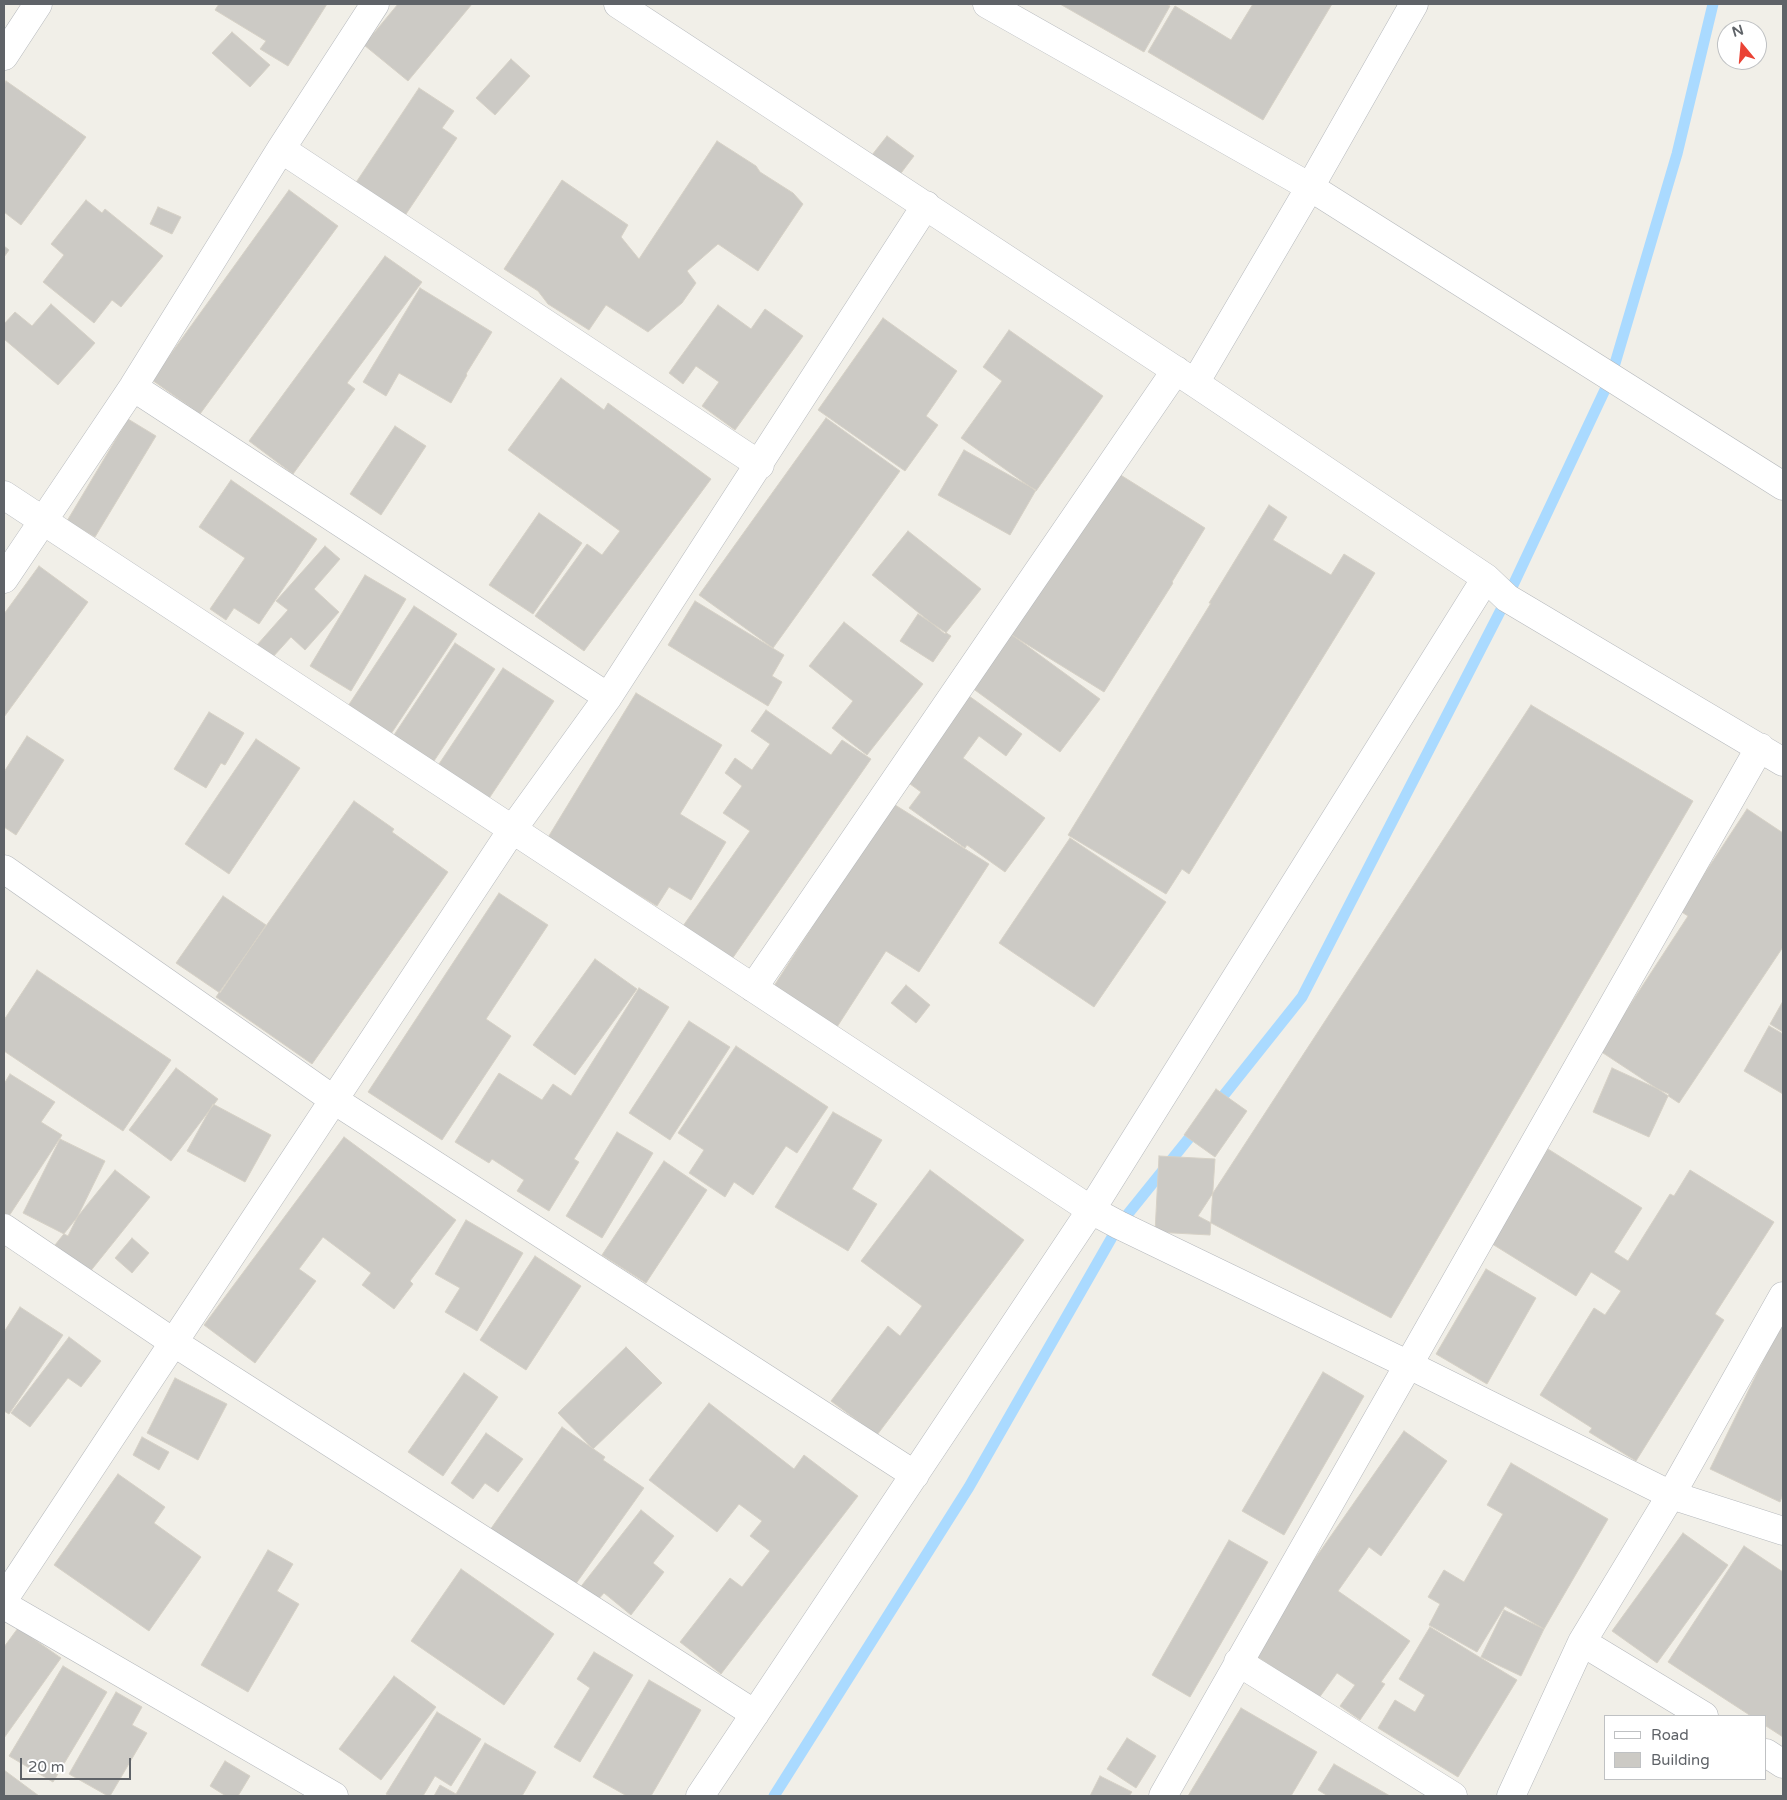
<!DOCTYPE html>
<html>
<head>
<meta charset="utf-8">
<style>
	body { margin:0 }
	#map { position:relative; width:1787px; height:1800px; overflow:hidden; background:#f1efe8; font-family:"Varela Round",sans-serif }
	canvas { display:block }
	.frame { position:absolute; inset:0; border:5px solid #5f6368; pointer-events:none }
	.legend { position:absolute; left:1604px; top:1715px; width:162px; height:65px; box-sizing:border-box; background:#fff; border:1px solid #bfc1c3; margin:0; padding:6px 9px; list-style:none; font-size:15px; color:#5f6368 }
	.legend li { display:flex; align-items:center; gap:10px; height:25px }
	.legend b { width:25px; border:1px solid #bfc1c3 }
	.north { position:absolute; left:1717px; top:20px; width:50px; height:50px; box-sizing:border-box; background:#fff; border:1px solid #bfc1c3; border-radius:50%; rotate:343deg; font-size:14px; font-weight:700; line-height:20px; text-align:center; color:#5f6368 }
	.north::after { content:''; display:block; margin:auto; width:18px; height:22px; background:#ea4335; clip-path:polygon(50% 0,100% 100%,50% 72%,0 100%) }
	.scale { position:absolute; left:20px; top:1758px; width:111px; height:22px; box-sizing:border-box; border:2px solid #5f6368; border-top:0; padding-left:6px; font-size:15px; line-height:18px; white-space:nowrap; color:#5f6368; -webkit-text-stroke:4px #fff; paint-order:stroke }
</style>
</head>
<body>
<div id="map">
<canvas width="1787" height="1800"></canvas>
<div class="frame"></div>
<ul class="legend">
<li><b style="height:6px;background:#fff"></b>Road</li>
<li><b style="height:14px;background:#cccac5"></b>Building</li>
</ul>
<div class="north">N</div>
<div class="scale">20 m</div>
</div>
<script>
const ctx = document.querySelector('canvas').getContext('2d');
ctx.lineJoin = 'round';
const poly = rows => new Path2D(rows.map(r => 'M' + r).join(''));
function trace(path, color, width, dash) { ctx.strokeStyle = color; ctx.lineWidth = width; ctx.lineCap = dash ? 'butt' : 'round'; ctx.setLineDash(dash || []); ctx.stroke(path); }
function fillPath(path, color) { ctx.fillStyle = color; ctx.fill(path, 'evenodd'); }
const stream = poly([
	[1216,1105,1302,997,1507,598,1611,377,1677,154,1713,4],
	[774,1796,969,1487,1119,1225,1198,1127]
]);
const building = poly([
	[219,4,327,4,288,66,260,49,266,41,215,10,219,4],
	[398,4,472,4,408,81,364,45,398,4],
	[1060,4,1166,4,1170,6,1144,52,1060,4],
	[1253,4,1332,4,1263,120,1148,52,1175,6,1231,40,1253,4],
	[232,32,270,65,250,87,212,53,232,32],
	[511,59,530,76,495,115,476,98,511,59],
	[6,81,86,137,21,225,4,212,4,85,6,81],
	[419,88,454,111,442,128,457,138,404,217,355,184,419,88],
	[887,136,914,156,895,181,868,160,887,136],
	[717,141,756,166,760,172,793,193,803,204,758,271,718,244,687,271,696,283,682,303,648,332,606,305,589,330,548,304,538,291,504,269,562,180,628,225,621,237,639,259,717,141],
	[289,190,338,226,200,414,152,380,289,190],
	[86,200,102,213,105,209,163,256,121,307,112,300,94,323,43,282,64,255,51,244,86,200],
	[158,207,181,217,172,234,150,224,158,207],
	[4,246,9,250,4,257,4,246],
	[385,256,422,282,347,383,355,389,293,474,249,441,385,256],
	[420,288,492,332,466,374,467,375,451,403,399,373,386,396,363,382,420,288],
	[51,304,95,343,58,385,4,339,4,324,15,312,32,326,51,304],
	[718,305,751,329,765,309,803,336,735,430,702,406,719,382,696,366,683,384,669,373,718,305],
	[883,318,957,371,926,416,938,425,905,471,818,410,883,318],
	[1009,330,1103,396,1036,491,961,438,1002,381,983,367,1009,330],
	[561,378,604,410,608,403,711,479,584,651,535,616,587,544,602,555,620,531,508,450,561,378],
	[826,418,900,471,773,648,699,595,826,418],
	[128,419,156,436,95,537,67,521,128,419],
	[395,426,426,446,381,515,350,494,395,426],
	[964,450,1036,490,1010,535,938,495,964,450],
	[1111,469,1205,528,1172,582,1173,583,1104,692,1007,632,1111,469],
	[231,480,317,539,259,624,234,608,226,620,210,609,245,558,199,527,231,480],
	[1269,505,1287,517,1273,540,1331,575,1344,554,1375,573,1189,874,1182,869,1166,894,1068,835,1211,603,1209,603,1269,505],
	[539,513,582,543,533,614,489,585,539,513],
	[908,531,981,589,945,634,872,575,908,531],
	[325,546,340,559,314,589,339,612,305,650,291,637,272,658,257,645,288,610,276,601,325,546],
	[39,566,88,602,4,717,4,614,39,566],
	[365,575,406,599,351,691,310,666,365,575],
	[695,601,784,655,772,676,782,682,768,706,668,645,695,601],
	[414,606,457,634,389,737,346,709,414,606],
	[918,614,951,636,933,662,900,641,918,614],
	[844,622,923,684,867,755,832,728,853,701,809,666,844,622],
	[1008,632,1100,699,1060,752,968,685,1008,632],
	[455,643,495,669,432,764,392,738,455,643],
	[503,668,554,701,488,800,437,767,503,668],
	[636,693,722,745,680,814,726,842,691,900,669,887,657,906,547,839,636,693],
	[969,696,1022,734,1006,756,979,736,963,758,1045,818,1005,872,967,845,965,848,909,808,921,792,906,781,969,696],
	[1531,705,1693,801,1391,1318,1198,1216,1531,705],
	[766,710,831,755,842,740,871,759,732,959,683,926,750,831,723,813,742,786,725,773,735,758,752,770,770,744,751,731,766,710],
	[209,712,244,733,225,765,221,763,206,788,174,769,209,712],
	[27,736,64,760,16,835,4,827,4,772,27,736],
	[256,739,300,768,229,874,185,844,256,739],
	[354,801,394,829,392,832,448,872,312,1064,216,997,354,801],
	[892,803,989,864,919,972,886,951,837,1027,774,986,892,803],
	[1747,809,1783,833,1783,947,1679,1103,1600,1051,1688,916,1680,911,1747,809],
	[1070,838,1166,902,1094,1007,999,943,1070,838],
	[499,893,548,925,486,1019,511,1036,442,1140,368,1092,499,893],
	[223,896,266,925,220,993,176,963,223,896],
	[595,959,637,989,575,1075,533,1045,595,959],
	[37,970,171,1060,123,1131,4,1051,4,1020,37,970],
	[906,985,930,1005,916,1023,891,1003,906,985],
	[639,988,669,1007,574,1159,579,1162,549,1211,517,1191,524,1180,492,1159,489,1163,455,1142,499,1073,542,1100,553,1084,571,1096,639,988],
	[1783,1001,1783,1032,1770,1024,1783,1001],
	[689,1021,730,1047,670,1140,629,1113,689,1021],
	[1769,1026,1783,1034,1783,1094,1744,1071,1769,1026],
	[736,1046,828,1107,797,1153,786,1146,753,1195,734,1182,725,1197,689,1173,704,1150,678,1133,736,1046],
	[176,1068,218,1099,171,1161,129,1130,176,1068],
	[1612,1068,1669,1094,1649,1137,1593,1112,1612,1068],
	[10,1074,55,1102,41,1122,62,1135,9,1216,4,1213,4,1084,10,1074],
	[1216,1089,1247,1111,1215,1157,1184,1135,1216,1089],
	[213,1104,271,1135,245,1182,187,1151,213,1104],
	[833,1112,882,1140,852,1189,877,1204,848,1251,775,1207,833,1112],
	[617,1132,653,1153,602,1238,566,1216,617,1132],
	[344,1137,456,1220,410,1281,413,1284,394,1309,362,1285,371,1273,323,1237,299,1269,316,1281,255,1363,204,1325,344,1137],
	[60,1139,105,1161,68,1236,23,1213,60,1139],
	[1548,1149,1642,1208,1614,1252,1628,1261,1670,1194,1674,1196,1690,1170,1774,1222,1715,1314,1724,1320,1636,1461,1589,1432,1592,1428,1540,1395,1594,1308,1605,1315,1621,1291,1591,1272,1576,1296,1489,1242,1548,1149],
	[1159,1156,1215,1159,1210,1235,1155,1232,1159,1156],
	[664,1161,707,1190,646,1283,602,1255,664,1161],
	[115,1170,150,1197,89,1273,55,1245,115,1170],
	[930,1170,1024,1240,877,1435,831,1401,888,1326,900,1336,922,1306,861,1261,930,1170],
	[466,1220,523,1253,477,1331,445,1312,460,1288,435,1274,466,1220],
	[132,1238,149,1253,132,1273,115,1258,132,1238],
	[535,1256,581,1286,526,1370,480,1340,535,1256],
	[1486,1269,1536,1298,1487,1384,1436,1354,1486,1269],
	[20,1307,63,1335,9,1414,4,1411,4,1332,20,1307],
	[1783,1320,1783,1494,1780,1502,1710,1469,1783,1320],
	[69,1337,101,1361,81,1387,68,1378,30,1427,11,1413,69,1337],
	[626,1347,662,1383,593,1449,558,1413,626,1347],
	[1323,1372,1364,1396,1284,1535,1242,1511,1323,1372],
	[464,1373,498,1397,443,1476,408,1452,464,1373],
	[175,1378,227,1404,198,1460,147,1433,175,1378],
	[709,1403,794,1469,804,1455,858,1496,721,1674,680,1642,730,1578,742,1587,770,1551,750,1536,762,1521,739,1504,717,1532,649,1480,709,1403],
	[562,1427,605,1457,603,1460,644,1488,575,1585,523,1549,521,1552,490,1530,562,1427],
	[1404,1431,1447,1461,1381,1556,1369,1547,1338,1591,1410,1641,1381,1682,1385,1684,1360,1720,1340,1706,1355,1685,1337,1673,1319,1698,1250,1652,1404,1431],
	[486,1433,523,1459,498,1492,485,1483,473,1499,451,1483,486,1433],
	[142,1437,169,1452,159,1470,133,1455,142,1437],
	[1511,1463,1608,1519,1544,1629,1505,1606,1477,1652,1429,1625,1440,1604,1428,1597,1444,1570,1464,1582,1503,1514,1487,1505,1511,1463],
	[118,1474,165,1507,154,1523,201,1557,149,1631,54,1565,118,1474],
	[641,1510,674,1536,653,1563,664,1572,631,1615,604,1593,596,1602,579,1589,641,1510],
	[1683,1533,1728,1565,1657,1663,1612,1631,1683,1533],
	[1229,1540,1268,1562,1190,1697,1152,1675,1229,1540],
	[1744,1546,1783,1572,1783,1737,1766,1726,1766,1716,1751,1716,1668,1662,1744,1546],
	[268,1550,293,1564,277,1591,299,1604,248,1692,201,1665,268,1550],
	[461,1569,554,1634,504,1705,411,1641,461,1569],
	[1504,1610,1544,1629,1521,1676,1481,1657,1504,1610],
	[1430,1627,1517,1680,1458,1777,1378,1728,1395,1700,1415,1712,1425,1695,1399,1679,1430,1627],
	[18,1628,61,1658,4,1738,4,1647,18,1628],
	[594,1652,633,1675,580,1762,554,1747,590,1688,577,1679,594,1652],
	[63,1666,107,1692,53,1782,9,1756,63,1666],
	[394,1676,436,1707,381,1780,339,1749,394,1676],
	[649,1680,701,1710,651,1796,627,1796,593,1777,649,1680],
	[116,1692,142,1707,132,1725,147,1733,110,1796,108,1796,69,1774,116,1692],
	[1241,1708,1317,1752,1291,1796,1188,1796,1241,1708],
	[437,1712,481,1739,451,1786,435,1776,423,1796,390,1796,386,1794,437,1712],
	[1127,1738,1156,1756,1136,1788,1107,1769,1127,1738],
	[485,1743,536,1772,522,1796,434,1796,440,1785,456,1794,485,1743],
	[225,1761,250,1776,238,1796,226,1796,210,1786,225,1761],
	[1334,1764,1390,1796,1328,1796,1318,1790,1334,1764],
	[4,1770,39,1796,4,1796,4,1770],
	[1100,1776,1132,1792,1129,1796,1090,1796,1100,1776]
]);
const street = poly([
	[618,4,1195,383,1486,578,1507,598,1783,762],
	[987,4,1310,187,1783,486],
	[4,56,38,4],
	[281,149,760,465],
	[1195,383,1310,187,1414,4],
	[133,387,608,697],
	[4,495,1091,1210,1119,1225,1407,1364,1671,1495,1783,1531],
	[4,579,133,387,281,149,375,4],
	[4,869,334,1100,915,1475],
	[753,988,1176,370],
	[4,1228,173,1342,755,1714],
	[4,1599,512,830,608,697,926,205],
	[4,1605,334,1796],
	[1582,1642,1704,1716],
	[1238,1662,1453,1796],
	[1766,1753,1783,1764],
	[700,1796,1091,1210,1486,578],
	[1163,1796,1760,747],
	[1511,1796,1582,1642,1671,1495,1783,1296]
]);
trace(stream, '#aadaff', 11);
fillPath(building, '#cccac5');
trace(building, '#d6d1c6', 1);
trace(street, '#b5b8bc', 29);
trace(street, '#fff', 28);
</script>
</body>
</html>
